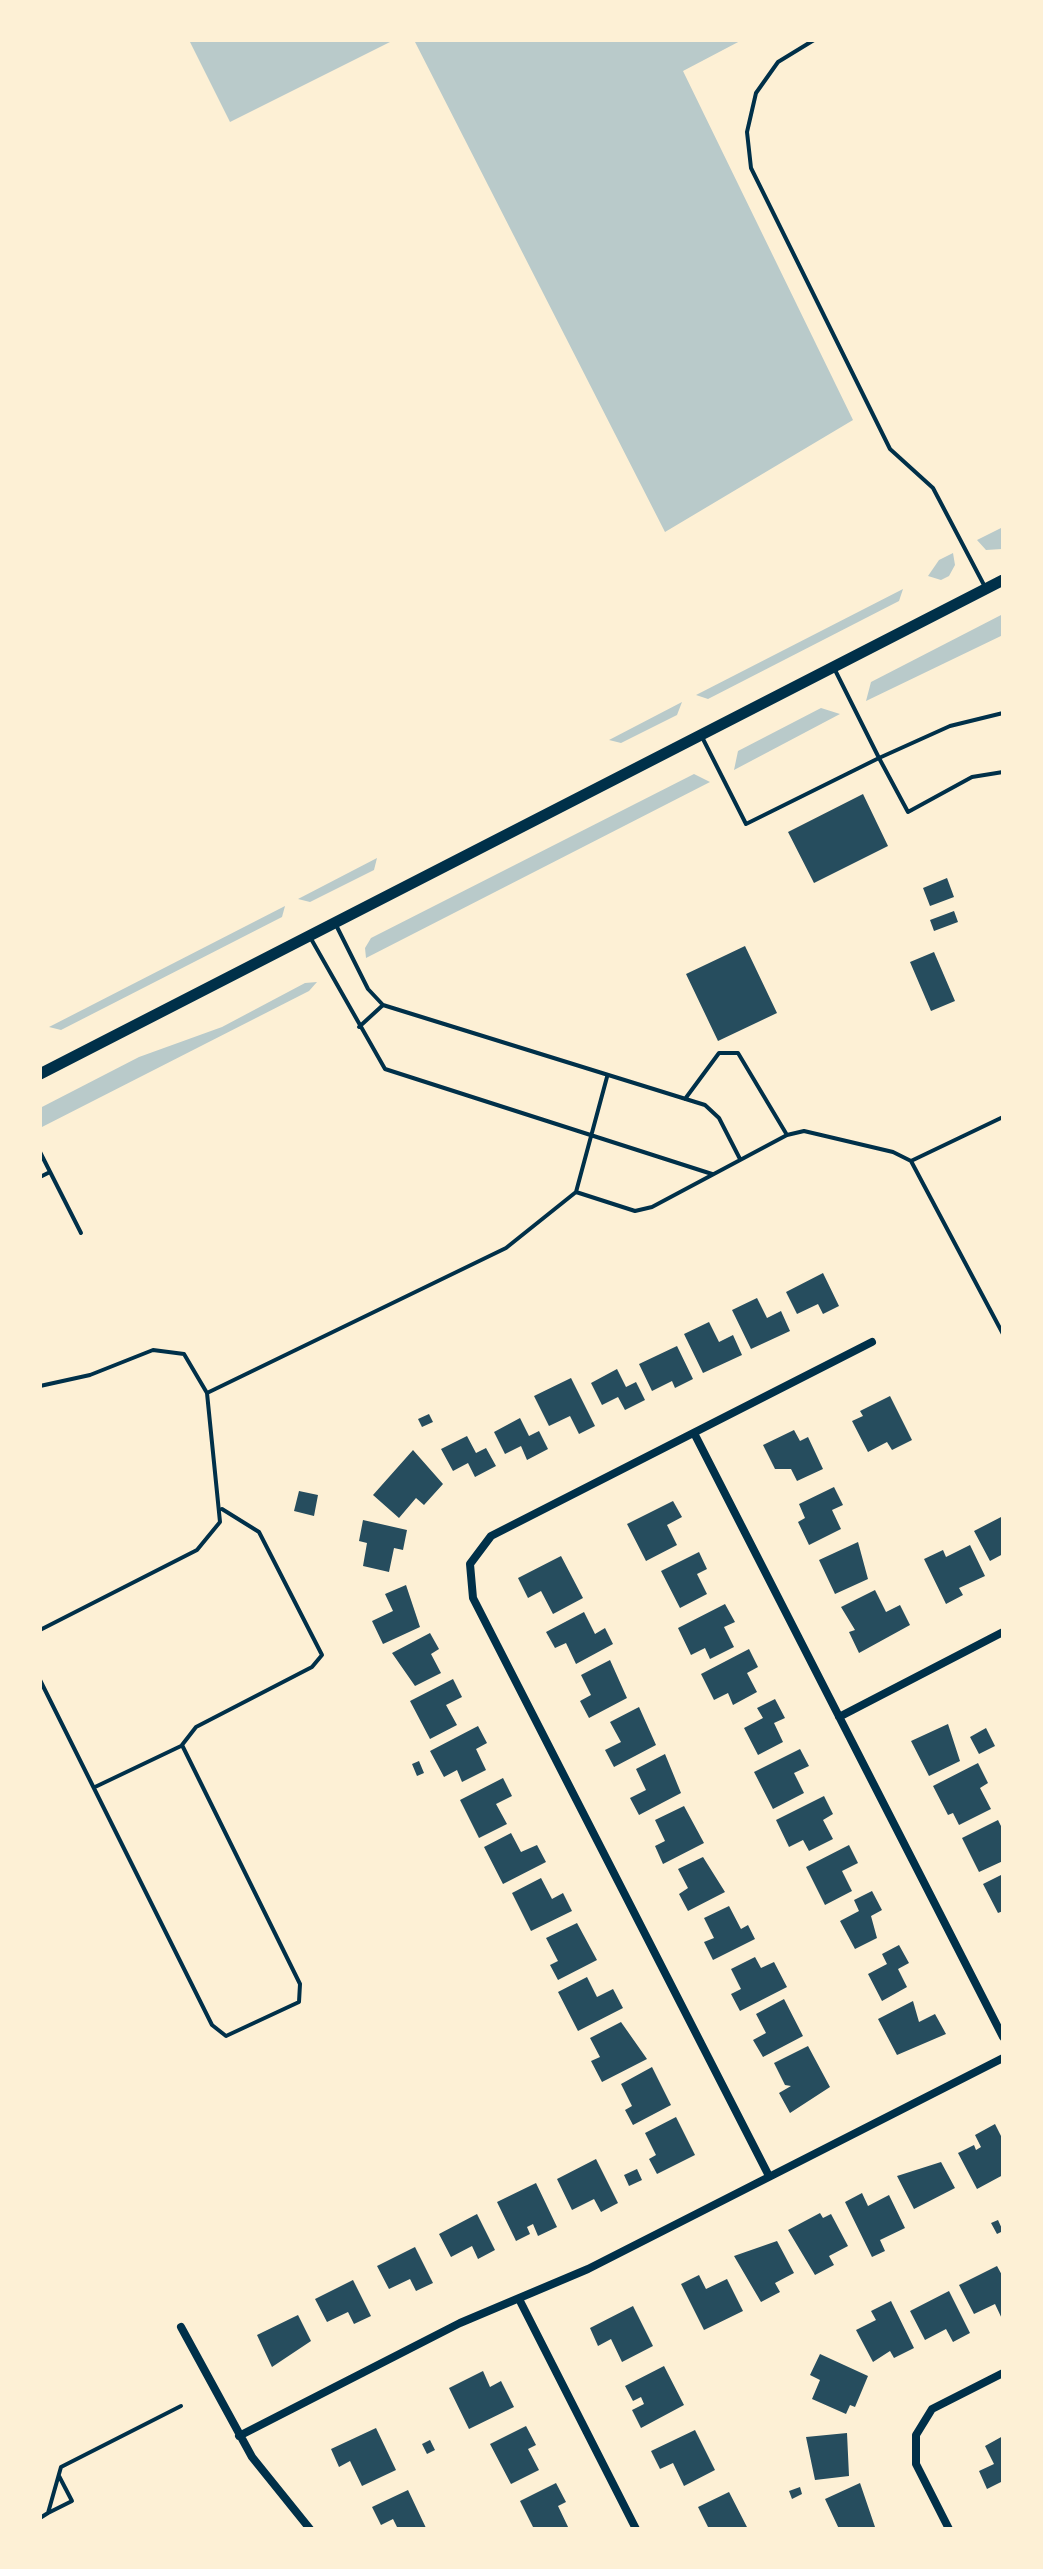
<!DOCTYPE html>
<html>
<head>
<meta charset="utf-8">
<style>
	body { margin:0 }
	#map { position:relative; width:1043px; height:2569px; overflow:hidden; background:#fdf0d5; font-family:"Source Sans 3",sans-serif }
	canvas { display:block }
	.frame { position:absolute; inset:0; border:42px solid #fdf0d5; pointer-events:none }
</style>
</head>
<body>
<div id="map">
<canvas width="1043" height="2569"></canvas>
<div class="frame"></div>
</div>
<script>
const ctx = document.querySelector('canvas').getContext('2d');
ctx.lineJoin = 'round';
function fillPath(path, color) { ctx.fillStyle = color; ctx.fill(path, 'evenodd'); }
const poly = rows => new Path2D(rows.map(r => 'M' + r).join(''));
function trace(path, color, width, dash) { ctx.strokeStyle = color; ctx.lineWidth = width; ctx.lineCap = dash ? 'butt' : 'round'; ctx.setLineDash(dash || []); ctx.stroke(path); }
const green = poly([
	[189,40,394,40,230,122],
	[414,40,742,40,683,71,853,420,665,532],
	[1003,527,1002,549,986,550,977,540],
	[953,553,955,565,949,576,941,580,928,576,939,560],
	[903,589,899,601,708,699,696,695],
	[1003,614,1003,635,866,701,871,682],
	[682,702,677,715,621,743,609,740],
	[821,708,840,714,734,770,738,751],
	[694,774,710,782,366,958,365,948,371,938],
	[377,858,374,870,310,902,298,899],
	[285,906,282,917,61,1030,49,1027],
	[317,982,309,991,40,1128,40,1108,139,1057,222,1027,305,983]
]);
const building = poly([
	[863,794,888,846,814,883,788,832],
	[947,878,954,897,930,906,923,888],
	[954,911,958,922,934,931,930,920],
	[745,946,777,1013,718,1041,686,974],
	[934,952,955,1001,931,1011,910,962],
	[823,1273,839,1306,823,1314,818,1304,797,1314,786,1292],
	[757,1298,767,1318,781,1311,790,1331,751,1349,732,1310],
	[709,1322,719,1342,733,1335,742,1355,703,1373,684,1334],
	[677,1346,693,1379,675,1388,672,1381,652,1391,639,1364],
	[617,1369,626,1387,636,1382,645,1400,625,1410,618,1397,602,1405,591,1383],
	[571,1378,595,1426,579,1434,570,1416,549,1426,534,1396],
	[890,1396,912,1440,892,1450,887,1442,868,1452,852,1421,863,1416,860,1411],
	[429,1414,433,1422,422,1427,418,1419],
	[520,1418,529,1436,539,1431,548,1449,527,1460,521,1446,505,1454,494,1432],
	[794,1430,800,1441,808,1437,823,1469,797,1481,791,1469,775,1469,763,1445],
	[467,1436,476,1453,486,1448,496,1466,475,1477,468,1463,453,1471,441,1449],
	[413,1450,443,1484,424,1505,416,1498,399,1518,373,1495],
	[834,1487,843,1505,832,1510,841,1529,809,1545,798,1522,805,1518,799,1504],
	[299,1491,318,1495,314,1516,294,1511],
	[673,1501,682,1517,667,1525,677,1545,646,1561,627,1524],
	[1003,1516,1003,1554,990,1561,974,1531],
	[363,1520,407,1530,403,1550,394,1548,389,1572,363,1566,367,1543,359,1541],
	[858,1542,868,1579,835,1594,819,1560],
	[970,1545,985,1576,959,1588,963,1595,946,1604,924,1559,943,1550,946,1557],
	[699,1552,707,1569,697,1574,707,1594,680,1608,661,1571],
	[561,1556,583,1598,553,1614,541,1591,528,1598,518,1578],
	[406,1585,420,1627,383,1644,372,1621,393,1611,385,1594],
	[875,1590,886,1612,900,1605,910,1625,859,1653,849,1632,855,1630,841,1607],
	[725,1604,735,1622,724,1627,734,1647,710,1659,705,1648,691,1655,678,1628],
	[584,1612,595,1634,605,1628,613,1644,576,1664,566,1643,555,1648,546,1632],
	[430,1633,439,1649,431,1654,441,1673,415,1686,392,1653],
	[749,1649,758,1667,747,1673,757,1692,733,1705,728,1693,714,1700,701,1674],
	[610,1660,627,1698,589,1718,580,1701,591,1695,581,1675],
	[453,1679,462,1697,446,1705,457,1725,430,1739,410,1701],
	[775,1699,785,1718,774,1723,783,1742,758,1755,744,1728,763,1718,757,1708],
	[639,1707,656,1745,614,1767,605,1750,621,1742,610,1722],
	[948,1724,960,1761,929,1776,911,1741],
	[478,1726,487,1743,476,1749,486,1770,462,1782,457,1770,444,1777,430,1751],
	[986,1728,995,1746,979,1754,970,1737],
	[800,1749,809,1766,794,1773,804,1793,773,1809,754,1772],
	[665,1754,681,1793,639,1815,630,1798,646,1790,636,1769],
	[419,1761,424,1773,417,1776,412,1764],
	[978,1763,988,1783,980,1788,991,1809,959,1825,953,1813,948,1815,933,1786],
	[503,1778,512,1796,496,1804,507,1824,479,1838,460,1800],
	[824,1796,833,1814,823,1820,833,1839,809,1851,803,1840,789,1847,776,1820],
	[684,1806,704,1843,663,1864,655,1846,665,1841,655,1820],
	[998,1820,1003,1830,1003,1861,979,1872,962,1838],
	[511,1833,521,1852,537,1845,546,1862,503,1884,484,1847],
	[849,1845,858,1863,842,1871,852,1891,825,1905,806,1867],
	[703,1857,725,1892,688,1911,679,1894,688,1888,678,1869],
	[1003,1874,1003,1911,998,1913,983,1884],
	[541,1878,552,1899,563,1893,572,1911,531,1931,512,1893],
	[872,1891,882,1910,871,1916,877,1938,855,1949,840,1921,859,1911,854,1900],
	[729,1906,741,1929,748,1925,755,1939,713,1960,704,1942,714,1938,704,1918],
	[577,1923,597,1960,558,1980,550,1965,558,1961,546,1938],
	[899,1945,909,1963,898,1969,907,1987,882,2001,868,1974,887,1964,882,1954],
	[755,1957,761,1968,774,1962,787,1987,740,2011,731,1994,741,1989,731,1969],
	[587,1977,597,1997,613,1989,623,2008,578,2031,558,1992],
	[784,1999,803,2036,763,2057,753,2040,766,2033,756,2014],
	[913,2001,919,2022,935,2014,946,2034,897,2055,878,2019],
	[621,2022,647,2059,602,2082,591,2061,600,2057,590,2038],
	[808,2046,830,2087,790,2113,779,2093,791,2086,785,2085,774,2063],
	[652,2067,671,2105,633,2125,625,2110,632,2106,621,2084],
	[676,2117,695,2155,657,2174,649,2159,656,2155,645,2133],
	[995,2124,1003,2140,1003,2175,977,2189,958,2153,974,2145,976,2150,981,2147,975,2135],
	[596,2159,618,2203,601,2212,594,2199,572,2210,557,2179],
	[941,2162,955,2188,914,2209,897,2176],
	[637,2169,642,2180,629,2186,624,2175],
	[536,2183,557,2227,538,2236,533,2224,527,2227,530,2234,516,2241,497,2202],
	[862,2193,868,2206,889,2195,905,2228,880,2240,885,2251,872,2257,845,2202],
	[820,2213,823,2218,831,2214,848,2246,829,2256,834,2265,815,2275,788,2230],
	[477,2214,495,2250,478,2259,472,2246,451,2257,439,2234],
	[998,2220,1003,2231,997,2234,991,2223],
	[777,2241,794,2273,775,2283,780,2292,761,2302,734,2256],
	[415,2247,433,2283,416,2291,410,2279,389,2289,377,2266],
	[997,2266,1003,2277,1003,2321,995,2304,974,2314,959,2285],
	[699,2275,706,2289,727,2279,743,2311,704,2330,681,2284],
	[353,2280,371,2316,354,2324,348,2312,327,2322,315,2299],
	[949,2291,970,2333,953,2342,946,2329,925,2340,910,2311],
	[891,2301,914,2348,894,2358,890,2351,873,2362,856,2330,876,2320,871,2311],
	[633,2306,653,2346,622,2362,611,2339,598,2346,590,2328],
	[298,2315,311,2341,272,2367,257,2335],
	[820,2354,868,2376,855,2407,850,2405,846,2414,812,2399,820,2380,810,2375],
	[664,2366,684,2405,641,2428,632,2410,644,2404,641,2397,633,2401,625,2386],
	[483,2371,490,2387,501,2381,514,2407,469,2429,449,2388],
	[526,2426,536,2445,528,2449,539,2470,511,2484,490,2444],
	[376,2428,396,2470,362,2486,350,2461,339,2467,331,2449],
	[695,2430,715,2470,684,2486,673,2463,660,2469,651,2451],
	[847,2433,849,2476,815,2480,806,2437],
	[1003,2436,1003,2481,987,2489,979,2471,994,2464,985,2446],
	[430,2440,435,2450,427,2454,422,2444],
	[556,2483,566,2502,558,2506,569,2529,534,2529,520,2501],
	[860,2483,875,2527,839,2529,825,2499],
	[800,2487,802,2494,792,2499,789,2491],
	[408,2490,426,2528,398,2529,393,2519,381,2525,372,2507],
	[729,2492,748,2529,709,2529,698,2507]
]);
const path = poly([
	[48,2513,72,2501,59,2476],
	[40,2518,48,2513,61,2467,181,2406]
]);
const service = poly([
	[814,40,778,62,756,93,747,132,751,168,890,449,933,488,984,585],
	[1003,713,950,726,879,758,908,812,972,777,1003,772],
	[703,739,746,824,879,758,834,668],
	[336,925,368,989,383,1005,705,1105,719,1118,740,1159],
	[310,937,385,1069,712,1174],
	[359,1027,383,1005],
	[607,1077,576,1192,635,1211,652,1207,787,1135,804,1131,893,1152,911,1161,1003,1334],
	[685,1099,719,1053,738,1053,787,1135],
	[40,1152,81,1233],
	[911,1161,1003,1117],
	[40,1177,50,1172],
	[40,1386,90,1375,153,1350,184,1354,207,1393],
	[40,1630,197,1550,220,1522,207,1393,506,1248,576,1192],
	[40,1680,212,2025,226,2036,299,2002,300,1984,182,1745,196,1727,312,1667,322,1655,259,1532,222,1509],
	[95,1787,181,1746]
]);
const minor = poly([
	[694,1433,1003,2037],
	[839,1717,1003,1632],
	[769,2176,473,1598,470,1564,491,1536,872,1342],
	[519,2299,636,2529],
	[181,2327,252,2457,310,2529],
	[239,2436,460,2323,588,2269,1003,2058],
	[949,2529,916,2464,916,2435,932,2409,1003,2373]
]);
const secondary = poly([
	[40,1074,1003,580]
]);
fillPath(green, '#b9caca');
fillPath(building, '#264d5e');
trace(path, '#003049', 4);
trace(service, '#003049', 4);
trace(minor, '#003049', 8);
trace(secondary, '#003049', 11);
</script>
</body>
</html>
